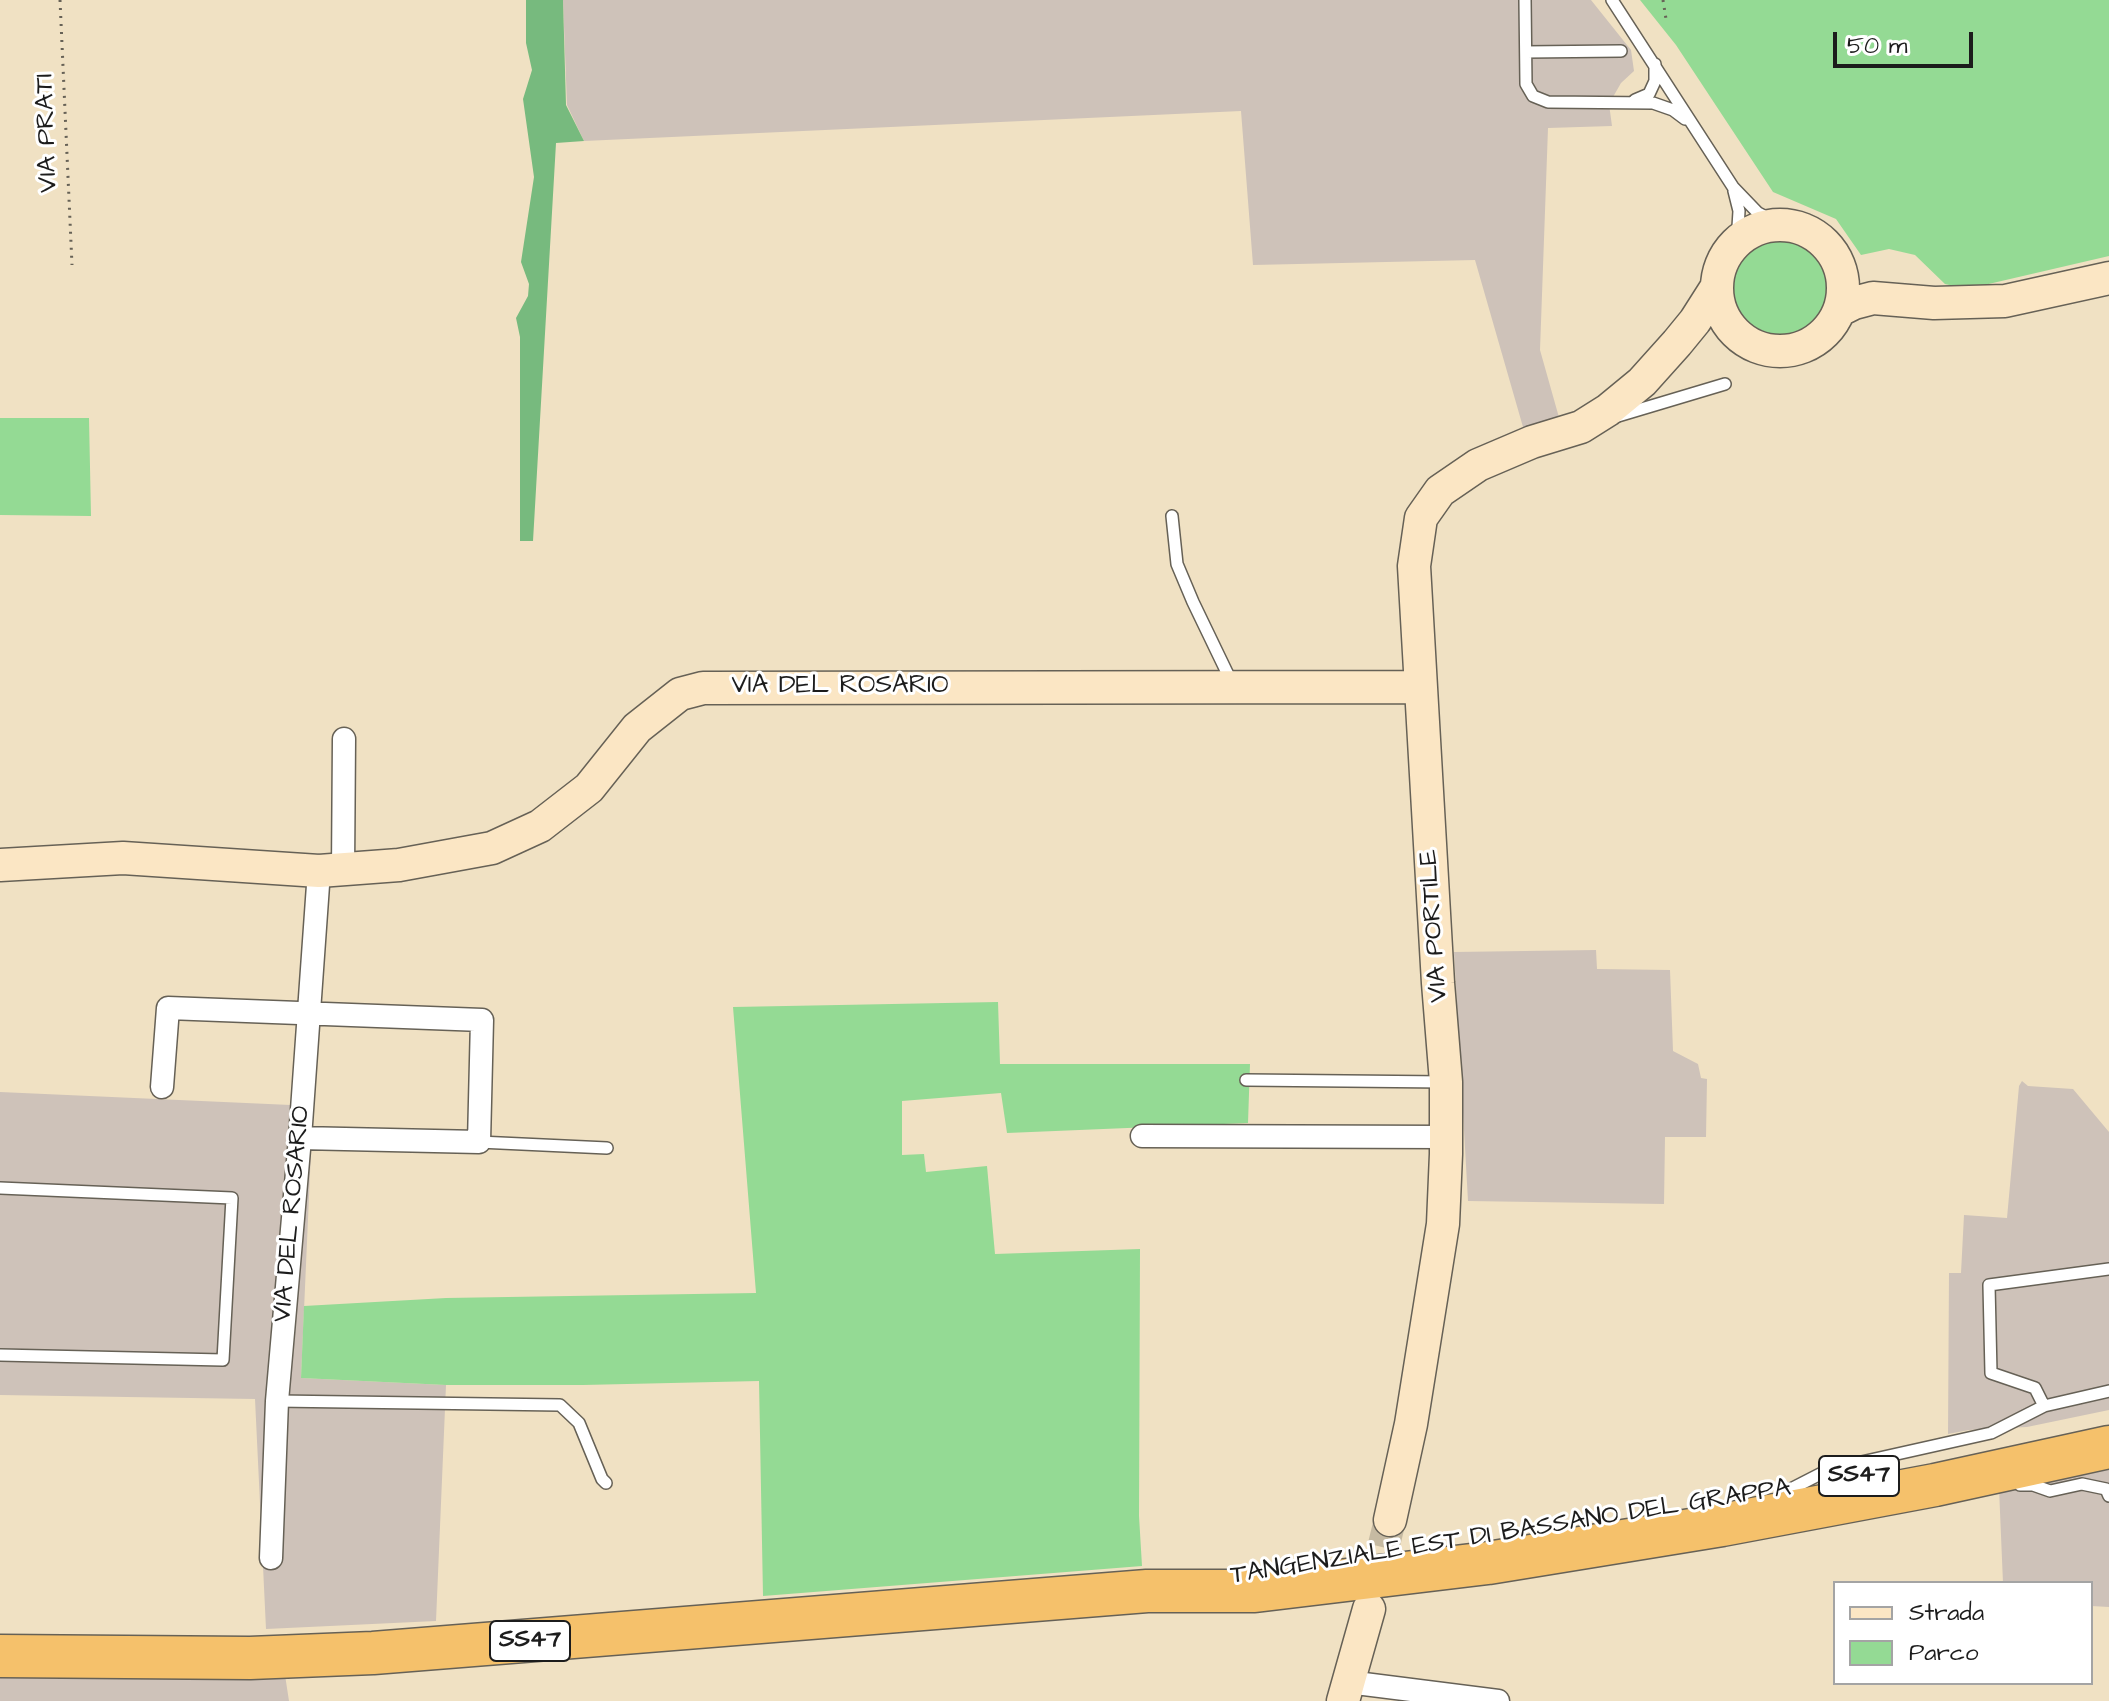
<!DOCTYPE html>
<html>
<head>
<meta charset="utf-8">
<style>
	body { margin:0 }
	#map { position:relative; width:2109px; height:1701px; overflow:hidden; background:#f0e1c3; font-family:"Architects Daughter",sans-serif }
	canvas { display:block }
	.legend { position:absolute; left:1833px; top:1581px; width:260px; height:104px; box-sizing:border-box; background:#fff; border:2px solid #a4a4a4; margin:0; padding:10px 14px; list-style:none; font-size:24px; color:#1c1c1c }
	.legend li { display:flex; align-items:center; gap:16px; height:40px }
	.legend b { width:40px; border:2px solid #a4a4a4 }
	.scale { position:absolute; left:1833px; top:32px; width:140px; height:36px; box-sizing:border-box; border:4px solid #1c1c1c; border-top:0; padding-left:10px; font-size:24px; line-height:28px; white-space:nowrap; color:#1c1c1c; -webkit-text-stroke:6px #fff; paint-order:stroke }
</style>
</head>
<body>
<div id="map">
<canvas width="2109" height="1701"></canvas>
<ul class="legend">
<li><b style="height:10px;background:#fbe6c4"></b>Strada</li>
<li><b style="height:22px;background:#94da94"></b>Parco</li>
</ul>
<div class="scale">50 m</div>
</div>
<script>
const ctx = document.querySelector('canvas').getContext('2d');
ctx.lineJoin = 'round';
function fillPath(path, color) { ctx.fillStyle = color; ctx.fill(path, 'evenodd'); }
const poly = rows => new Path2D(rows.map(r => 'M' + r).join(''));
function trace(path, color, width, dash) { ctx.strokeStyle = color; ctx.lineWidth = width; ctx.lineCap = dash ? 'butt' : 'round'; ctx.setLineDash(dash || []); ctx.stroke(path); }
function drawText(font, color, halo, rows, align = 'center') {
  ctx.font = font + ' "Architects Daughter",sans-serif'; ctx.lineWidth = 6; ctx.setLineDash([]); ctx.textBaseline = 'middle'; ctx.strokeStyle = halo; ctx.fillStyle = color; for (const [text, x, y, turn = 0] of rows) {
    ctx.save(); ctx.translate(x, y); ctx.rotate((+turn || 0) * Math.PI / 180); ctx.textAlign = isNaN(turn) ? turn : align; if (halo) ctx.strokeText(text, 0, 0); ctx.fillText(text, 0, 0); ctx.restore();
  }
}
const industrial = poly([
	[563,0,1591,0,1631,50,1634,71,1621,83,1609,104,1612,126,1548,128,1540,350,1560,421,1525,434,1475,260,1253,265,1241,111,584,141,567,105],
	[1596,950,1597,969,1670,970,1673,1051,1698,1064,1701,1078,1707,1079,1706,1137,1665,1137,1664,1204,1468,1201,1454,952],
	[2022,1081,2028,1086,2073,1089,2109,1132,2109,1410,2027,1427,1969,1430,1948,1434,1949,1273,1961,1273,1964,1215,2007,1218,2019,1086],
	[0,1092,313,1106,301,1378,446,1385,436,1621,266,1629,255,1399,0,1395],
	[2109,1456,2109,1607,2091,1606,2091,1583,2003,1583,1999,1488],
	[0,1675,285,1675,289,1701,0,1701]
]);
const green = poly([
	[1640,0,2109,0,2109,256,1967,289,1945,284,1915,255,1889,249,1861,255,1836,219,1773,192,1676,45],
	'1732 288a48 48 0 1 1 96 0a48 48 0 1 1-96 0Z',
	[0,418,89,418,91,516,0,515],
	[998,1002,1000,1064,1250,1064,1248,1123,1007,1133,1001,1093,902,1101,902,1155,924,1154,926,1172,987,1166,995,1254,1140,1249,1139,1516,1142,1566,763,1596,759,1381,583,1385,446,1385,301,1378,304,1306,446,1298,756,1293,733,1007]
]);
const forest = poly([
	[526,0,563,0,566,105,584,141,556,143,533,541,520,541,520,337,516,318,528,296,529,284,521,262,534,177,523,99,532,70,526,43]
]);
const secondaryTunnel = poly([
	[1372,1594,1390,1520]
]);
const path = poly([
	[60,0,72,265],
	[1663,0,1666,19]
]);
const lane = poly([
	[1525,0,1526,84,1533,96,1548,102,1653,103,1673,110,1685,119],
	[1612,0,1733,187,1758,213,1781,225],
	[1526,52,1621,51],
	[1635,100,1649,94,1655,81,1655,64],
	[1734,191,1739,211,1737,243],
	[1618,416,1725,384],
	[1172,516,1177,564,1193,602,1232,683],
	[1246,1080,1445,1082],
	[479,1142,607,1148],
	[0,1188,232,1198,223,1360,0,1355],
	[277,1401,560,1405,579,1423,602,1479,606,1483],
	[2044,1406,2035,1388,1991,1373,1989,1285,2109,1269],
	[2020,1485,2033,1485,2050,1491,2082,1484,2106,1489,2109,1496],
	[1789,1490,1830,1469,1991,1433,2044,1406,2109,1391]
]);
const street = poly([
	[343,870,344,739],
	[162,1087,168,1008,482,1020,479,1142,300,1138],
	[1142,1136,1446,1137],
	[271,1558,277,1401,300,1138,319,871],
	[1348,1682,1498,1701]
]);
const secondary = poly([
	'1717 288a63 63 0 1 1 126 0a63 63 0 1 1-126 0Z',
	[1840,310,1854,303,1873,298,1934,303,2005,301,2109,278],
	[0,865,123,858,319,871,399,865,492,848,540,826,589,788,637,728,680,694,703,688,1421,687],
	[1390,1520,1411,1424,1443,1224,1446,1154,1446,1082,1438,983,1414,566,1421,518,1440,491,1478,465,1532,442,1581,427,1608,410,1642,382,1677,343,1695,321,1716,288],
	[1343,1701,1369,1609]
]);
const highway = poly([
	[0,1656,250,1658,373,1653,1147,1591,1255,1591,1488,1563,1722,1525,1935,1485,2109,1447]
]);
const shields = [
	[1859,1476,80],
	[530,1641,80]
];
const shieldNames = [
	["SS47",1859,1476],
	["SS47",530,1641]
];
const streetNames = [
	["VIA PRATI",48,133,-92],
	["VIA DEL ROSARIO",840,687],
	["VIA PORTILE",1435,926,-94],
	["VIA DEL ROSARIO",293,1214,-85],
	["TANGENZIALE EST DI BASSANO DEL GRAPPA",1511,1533,-9]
];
fillPath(industrial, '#cec2b9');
fillPath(green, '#94da94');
fillPath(forest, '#77ba7e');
trace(secondaryTunnel, '#c6baa2', 32, [32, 16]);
trace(lane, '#666156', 14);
trace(street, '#666156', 25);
trace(secondary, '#666156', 35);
trace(highway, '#666156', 45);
trace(path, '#666156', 3, [2, 6]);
trace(lane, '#fff', 11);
trace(street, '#fff', 22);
trace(secondary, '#fbe6c4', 32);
trace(highway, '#f5c16b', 42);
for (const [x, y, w] of shields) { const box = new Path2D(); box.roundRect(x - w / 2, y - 20, w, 40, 6); ctx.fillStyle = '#fff'; ctx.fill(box); trace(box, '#1c1c1c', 2); }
drawText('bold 24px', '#1c1c1c', null, shieldNames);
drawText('26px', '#1c1c1c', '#fff', streetNames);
</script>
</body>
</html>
